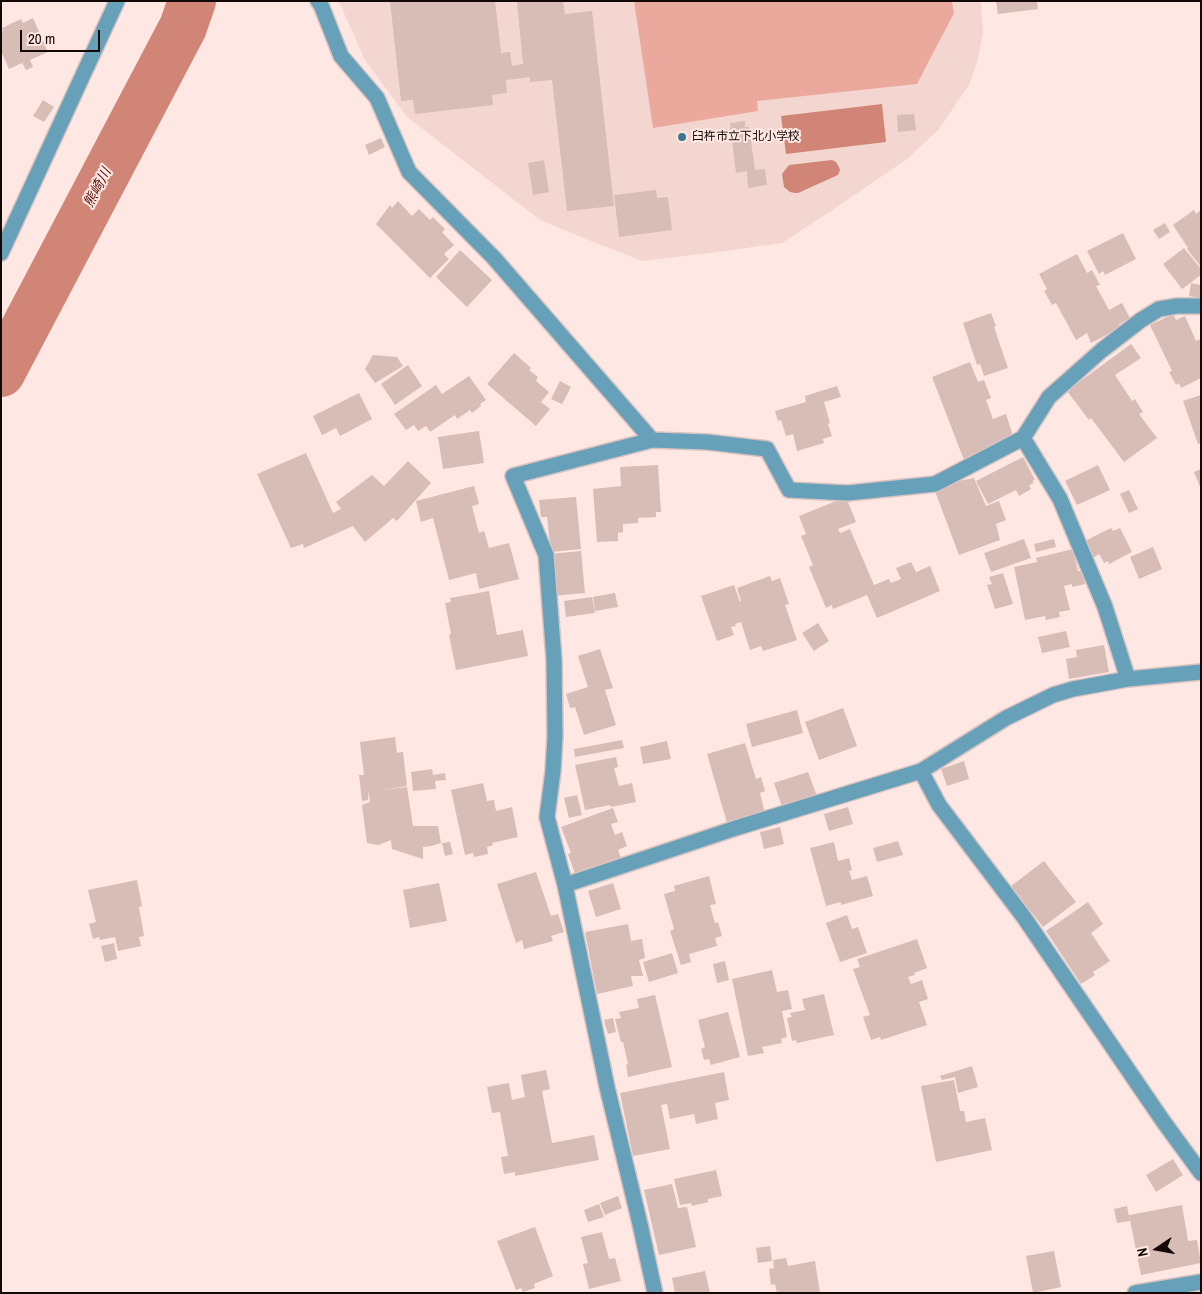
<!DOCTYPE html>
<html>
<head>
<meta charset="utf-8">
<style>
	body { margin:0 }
	#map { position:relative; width:1202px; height:1294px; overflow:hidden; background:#ffe7e3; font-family:"Archivo Narrow",sans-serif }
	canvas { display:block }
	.frame { position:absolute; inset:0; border:2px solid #120907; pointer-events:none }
	.north { position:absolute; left:1132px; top:1224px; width:50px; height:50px; -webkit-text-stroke:4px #ffe7e3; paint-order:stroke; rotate:258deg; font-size:14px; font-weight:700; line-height:20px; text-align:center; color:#120907 }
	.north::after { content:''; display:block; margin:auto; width:18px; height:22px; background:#120907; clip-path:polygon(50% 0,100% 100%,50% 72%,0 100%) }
	.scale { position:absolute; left:20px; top:30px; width:80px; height:22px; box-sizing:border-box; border:2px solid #120907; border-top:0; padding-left:6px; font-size:15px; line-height:18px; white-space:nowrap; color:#120907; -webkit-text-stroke:4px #ffe7e3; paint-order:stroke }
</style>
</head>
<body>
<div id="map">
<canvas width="1202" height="1294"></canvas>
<div class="frame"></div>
<div class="north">N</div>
<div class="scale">20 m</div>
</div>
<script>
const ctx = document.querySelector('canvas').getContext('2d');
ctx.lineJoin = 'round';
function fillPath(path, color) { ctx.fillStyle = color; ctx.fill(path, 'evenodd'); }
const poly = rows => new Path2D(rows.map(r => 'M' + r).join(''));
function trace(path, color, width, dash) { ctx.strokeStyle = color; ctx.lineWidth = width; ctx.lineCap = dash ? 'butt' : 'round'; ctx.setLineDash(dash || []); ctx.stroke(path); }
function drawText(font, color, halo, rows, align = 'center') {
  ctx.font = font + ' "Archivo Narrow","Noto Sans JP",sans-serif'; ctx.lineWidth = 4; ctx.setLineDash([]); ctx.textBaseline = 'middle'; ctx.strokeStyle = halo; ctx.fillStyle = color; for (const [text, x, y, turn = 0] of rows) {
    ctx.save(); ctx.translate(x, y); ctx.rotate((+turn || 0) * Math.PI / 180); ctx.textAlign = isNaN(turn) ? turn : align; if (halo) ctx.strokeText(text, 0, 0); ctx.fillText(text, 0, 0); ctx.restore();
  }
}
const built = poly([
	[337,1,981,1,983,33,977,63,969,85,938,130,907,159,831,211,782,243,718,252,642,261,586,239,540,220,406,116,365,60,340,4]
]);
const green = poly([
	[634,1,952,1,954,13,917,84,757,101,758,111,653,128]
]);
const water = poly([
	[882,104,886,142,786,154,781,116],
	[832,160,836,162,839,167,840,170,838,175,798,193,795,193,790,192,784,187,782,174,789,165]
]);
const river = poly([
	[1,373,183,27,192,1]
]);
const building = poly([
	[390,1,495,1,501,53,510,52,512,66,523,64,517,1,563,1,565,14,592,11,614,206,567,211,552,80,530,82,530,77,506,80,507,93,492,95,493,105,415,114,413,100,401,101],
	[996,1,1037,1,1038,9,998,14],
	[33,18,48,52,30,60,33,67,26,70,22,63,9,69,1,51,1,32,3,31,2,28,21,19,23,23],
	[43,100,54,107,44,122,33,116],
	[914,114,916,130,898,132,897,115],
	[745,121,745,127,749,127,755,170,765,169,767,185,748,188,747,171,736,173,730,123],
	[381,138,385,147,369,155,365,145],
	[544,160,549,192,533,195,528,163],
	[656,190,657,198,668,197,672,230,619,237,614,195],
	[398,201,412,216,419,209,430,220,433,217,445,229,442,232,454,245,444,254,449,259,430,278,376,224,390,205,392,208],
	[1194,210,1196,214,1201,210,1201,267,1187,249,1188,248,1173,225],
	[1165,223,1170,232,1159,239,1153,230],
	[1123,233,1136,259,1105,275,1103,271,1099,274,1087,251],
	[1184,248,1201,269,1201,275,1182,289,1163,264],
	[460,250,492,280,467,307,436,277],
	[1077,254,1087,273,1092,270,1100,285,1096,286,1109,310,1122,303,1130,318,1119,324,1121,327,1091,343,1087,333,1076,340,1056,303,1052,305,1044,291,1047,289,1039,274],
	[1191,283,1201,285,1201,298,1189,296],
	[991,313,996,326,994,327,1008,368,984,376,980,364,977,365,963,323],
	[1173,314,1176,320,1185,316,1196,341,1201,339,1201,378,1181,388,1179,383,1176,385,1169,372,1172,371,1150,325],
	[1131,344,1141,358,1115,375,1132,401,1135,399,1143,412,1139,414,1157,438,1124,462,1091,418,1089,420,1067,391],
	[514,353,531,368,529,370,538,377,536,381,549,392,541,402,550,409,536,426,487,384],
	[373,355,397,357,403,366,375,383,365,369],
	[970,362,978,382,984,380,991,398,986,400,993,419,1006,414,1012,433,1002,443,1004,447,964,460,932,377],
	[408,365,422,386,395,405,381,384],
	[469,376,486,400,480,404,481,406,472,413,470,410,457,419,455,415,430,432,426,426,418,431,414,425,406,430,394,414,436,385,442,394],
	[560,381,571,387,562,404,551,399],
	[837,386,841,397,824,402,830,423,828,424,832,436,823,439,824,443,797,451,793,434,786,436,781,420,778,421,775,411,806,402,805,396],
	[359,393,372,419,340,436,336,428,322,435,313,416],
	[1201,395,1201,443,1198,444,1183,401],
	[479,431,484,463,443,469,438,437],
	[306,453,333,513,341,509,336,502,372,475,384,486,408,461,431,483,397,521,393,518,365,542,353,526,304,548,303,544,291,548,257,474],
	[1023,457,1035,480,1032,481,1034,483,1029,485,1031,489,1019,496,1016,490,988,504,976,481],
	[658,465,661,512,656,512,656,517,638,518,638,523,623,524,623,532,618,533,618,541,597,542,593,489,621,486,620,467],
	[1098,465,1110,490,1077,505,1065,481],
	[1201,469,1201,489,1194,472],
	[974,478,986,506,999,501,1006,520,996,524,1000,540,959,555,933,486],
	[474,486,479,504,472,506,479,533,484,531,489,548,509,543,519,579,479,589,476,573,449,580,433,518,421,522,416,501],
	[1129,490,1138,509,1129,513,1120,494],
	[576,497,581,549,551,552,547,517,541,517,539,500],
	[846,497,856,522,838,529,840,533,850,529,874,585,889,579,891,583,901,579,896,568,911,562,916,572,930,566,940,591,877,618,867,595,833,609,832,605,826,608,809,567,813,565,801,536,806,534,799,516],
	[1111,528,1113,531,1120,528,1132,552,1109,564,1108,561,1104,563,1099,554,1093,558,1085,541],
	[1024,539,1031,558,991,572,984,553],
	[1054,539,1056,547,1036,552,1034,544],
	[1153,547,1162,569,1139,579,1130,557],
	[1073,549,1078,571,1082,571,1085,584,1072,587,1072,584,1064,586,1070,610,1059,612,1060,617,1046,620,1045,616,1025,620,1014,567,1037,562,1036,558],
	[581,551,585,593,552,596,550,554],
	[1003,573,1013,604,995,609,987,585,992,584,989,577],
	[770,576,772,581,780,578,789,604,785,605,797,640,763,651,761,646,750,650,741,622,735,624,736,626,731,627,734,635,717,641,701,596,734,585,740,602,741,601,737,588],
	[489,591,497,635,523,630,528,656,456,670,449,635,451,634,445,603,451,602,450,598],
	[615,593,618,607,595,611,593,597],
	[592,597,595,613,566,617,564,601],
	[818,623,829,641,814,651,802,633],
	[1066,631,1070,647,1042,653,1038,637],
	[1104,645,1109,672,1069,679,1066,659,1077,657,1076,650],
	[600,649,613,688,605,690,616,725,584,735,575,707,570,708,566,694,588,687,578,656],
	[843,708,857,746,819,760,805,722],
	[797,710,803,733,752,747,746,724],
	[395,737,397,753,403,752,407,786,383,790,407,787,413,826,438,826,441,843,431,846,423,847,423,859,392,849,391,840,378,845,367,843,362,805,370,802,368,791,368,800,362,801,359,775,364,775,360,742],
	[622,740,624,748,575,757,574,749],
	[667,741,671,759,643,764,640,747],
	[745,743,756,779,761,777,765,791,760,793,765,813,727,823,707,754],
	[616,757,618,767,614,768,619,786,632,783,636,802,611,807,610,805,585,810,575,765],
	[964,761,969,779,947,786,941,769],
	[432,769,433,775,445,773,446,780,435,781,436,789,413,791,411,772],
	[808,772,817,796,782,807,774,783],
	[483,783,487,801,494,800,496,811,512,807,518,837,492,843,493,845,487,847,488,854,474,857,473,853,465,855,451,790],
	[577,795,582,815,569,818,564,798],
	[848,807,853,824,829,831,824,814],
	[613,808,618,822,611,824,615,835,622,832,627,846,618,850,621,858,575,874,568,854,571,853,561,827],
	[780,827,784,844,764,849,760,832],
	[898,841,903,855,877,862,873,848],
	[450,842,453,854,445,856,442,843],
	[834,842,838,861,849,858,852,870,849,871,852,880,867,876,873,896,841,905,841,902,826,906,810,848],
	[1044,861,1076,902,1043,927,1011,886],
	[536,872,551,916,558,914,564,932,551,936,553,941,524,949,522,940,516,943,497,884],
	[709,876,716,904,710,905,715,923,718,922,722,936,715,938,717,946,689,954,691,962,681,965,670,931,674,929,664,894,675,891,674,886],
	[137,880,142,906,139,907,144,936,139,937,141,946,118,951,115,937,100,940,99,937,93,939,89,924,96,922,88,890],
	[439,883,447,921,410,928,403,890],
	[613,883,621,909,596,917,588,891],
	[1088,902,1103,924,1091,933,1110,961,1093,972,1095,975,1081,984,1046,931],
	[847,915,852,929,858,927,867,953,840,962,826,923],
	[628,924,631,941,642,939,645,958,639,960,643,976,631,976,633,986,597,994,585,932],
	[917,939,927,968,914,973,915,975,908,977,911,984,922,980,928,999,919,1002,927,1025,881,1040,880,1037,871,1040,863,1017,870,1015,853,969,860,967,857,959],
	[114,943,117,959,105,962,101,946],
	[672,953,678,973,649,982,643,962],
	[725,961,729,980,717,983,713,964],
	[772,970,777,992,788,990,792,1009,782,1011,787,1037,781,1039,782,1043,762,1047,764,1053,748,1056,732,979],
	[824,994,834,1035,797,1043,796,1040,792,1041,787,1018,792,1017,790,1013,805,1010,802,999],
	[655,995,672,1067,628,1077,626,1065,628,1064,623,1042,621,1042,615,1019,621,1018,619,1012,639,1008,637,999],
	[728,1012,740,1057,711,1065,709,1059,704,1060,701,1049,705,1047,698,1020],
	[613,1018,616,1032,608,1034,604,1020],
	[972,1066,978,1087,958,1093,955,1077,942,1080,940,1076],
	[546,1070,550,1089,542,1091,552,1143,594,1135,599,1160,515,1176,515,1172,504,1174,501,1157,508,1156,500,1112,492,1113,487,1087,509,1083,512,1100,525,1097,521,1075],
	[724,1072,729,1100,715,1103,718,1119,696,1124,694,1114,670,1119,667,1104,661,1105,670,1149,633,1156,620,1093],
	[954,1080,960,1111,964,1111,966,1122,985,1118,992,1150,936,1162,921,1086],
	[1173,1159,1183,1175,1156,1192,1146,1175],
	[716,1170,722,1196,708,1199,708,1202,692,1206,691,1203,680,1205,674,1179],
	[672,1184,678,1208,687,1207,696,1247,659,1255,644,1190],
	[618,1196,622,1208,605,1215,600,1203],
	[599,1204,604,1217,588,1222,584,1210],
	[1182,1205,1188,1241,1197,1240,1201,1263,1141,1275,1129,1215],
	[1127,1206,1130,1221,1117,1223,1114,1209],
	[535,1227,553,1276,534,1284,535,1288,523,1292,521,1288,516,1290,497,1241],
	[602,1232,609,1259,615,1258,621,1281,589,1289,583,1264,588,1263,581,1237],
	[770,1246,772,1261,758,1263,756,1248],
	[1054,1251,1061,1287,1033,1293,1026,1256],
	[786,1258,788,1266,815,1261,820,1293,777,1293,775,1284,771,1285,769,1269,774,1268,773,1260],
	[705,1271,710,1293,675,1293,672,1278]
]);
const street = poly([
	[318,1,321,5,341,56,377,98,409,172,494,258,652,440],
	[1,253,117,1],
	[1023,438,1060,499,1105,607,1128,679],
	[921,771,939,805,1023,916,1163,1121,1201,1173],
	[565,885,736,828,921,771,1006,718,1053,695,1073,689,1128,679,1201,672],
	[655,1293,640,1224,607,1087,565,885,547,817,553,771,555,736,554,659,546,555,513,476,652,440,707,442,767,449,789,490,848,493,935,484,1023,438,1049,397,1102,350,1141,320,1159,309,1177,306,1201,306],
	[1135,1293,1201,1282]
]);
const markers = [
	[682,137,5,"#3a768d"]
];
const poiNames = [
	["臼杵市立下北小学校",692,137]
];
const waterNames = [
	["熊崎川",98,188,-62]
];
fillPath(built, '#f4d6d1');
fillPath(green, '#eba99d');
fillPath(water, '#d18577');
trace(river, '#d18577', 48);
fillPath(building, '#d8bcb6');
trace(street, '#d9c3c0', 18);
trace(street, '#67a1b9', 15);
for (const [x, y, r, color] of markers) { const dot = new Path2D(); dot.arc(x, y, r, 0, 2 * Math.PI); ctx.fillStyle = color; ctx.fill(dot); trace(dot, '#ffe7e3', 2); }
drawText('12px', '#120907', '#ffe7e3', poiNames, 'left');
drawText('italic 14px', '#57130a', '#ffe7e3', waterNames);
</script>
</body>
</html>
